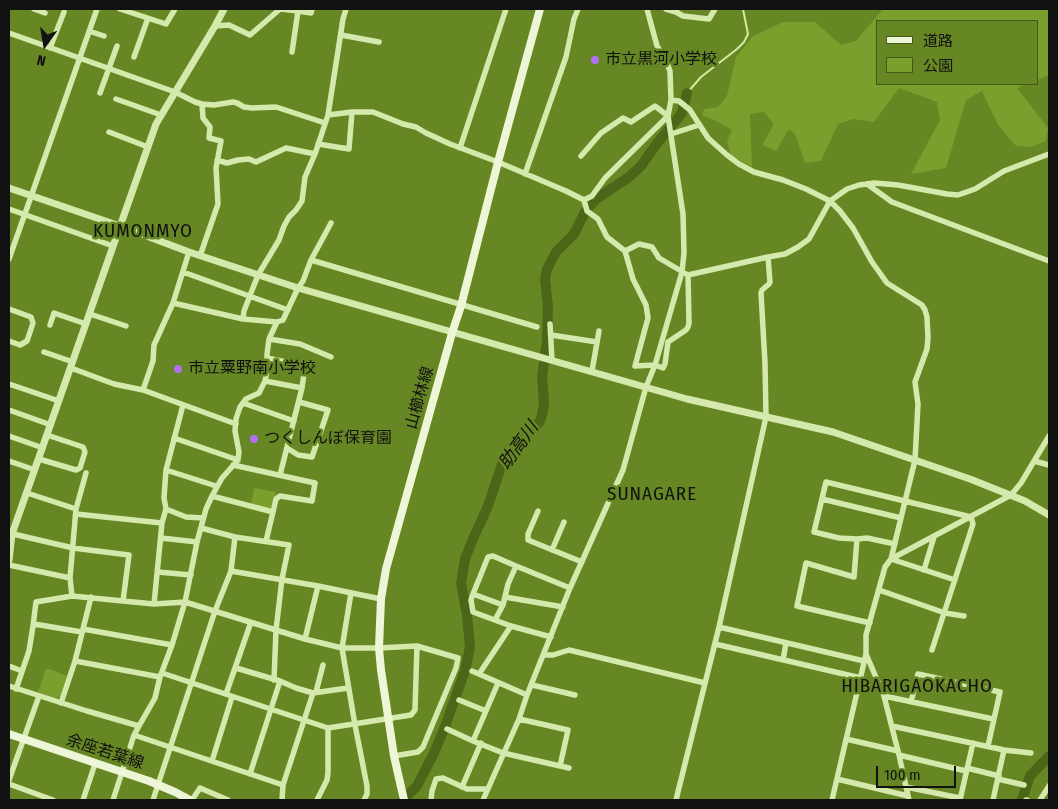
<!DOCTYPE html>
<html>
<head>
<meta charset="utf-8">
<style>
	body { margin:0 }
	#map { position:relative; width:1058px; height:809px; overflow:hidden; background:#668723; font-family:"Fira Sans Condensed","Noto Sans JP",sans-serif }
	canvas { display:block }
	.frame { position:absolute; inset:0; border:10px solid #111; pointer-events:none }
	.legend { position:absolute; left:876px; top:20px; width:162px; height:65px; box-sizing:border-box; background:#668723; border:1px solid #44581c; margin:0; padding:6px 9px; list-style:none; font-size:15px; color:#111 }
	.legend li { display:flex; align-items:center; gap:10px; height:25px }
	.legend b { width:25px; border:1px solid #44581c }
	.north { position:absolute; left:20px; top:20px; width:50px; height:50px; -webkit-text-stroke:4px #668723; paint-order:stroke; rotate:193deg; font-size:14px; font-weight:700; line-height:20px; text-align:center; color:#111 }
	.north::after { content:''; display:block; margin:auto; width:18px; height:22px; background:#111; clip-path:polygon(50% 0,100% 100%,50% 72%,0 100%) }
	.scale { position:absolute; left:876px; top:766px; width:80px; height:22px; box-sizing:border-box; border:2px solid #111; border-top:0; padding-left:6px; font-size:15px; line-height:18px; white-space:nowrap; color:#111; -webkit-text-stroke:4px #668723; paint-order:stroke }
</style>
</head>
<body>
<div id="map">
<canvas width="1058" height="809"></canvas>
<div class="frame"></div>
<ul class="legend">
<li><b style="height:6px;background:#edf7d8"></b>道路</li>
<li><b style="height:14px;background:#7b9f2d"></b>公園</li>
</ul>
<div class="north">N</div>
<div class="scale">100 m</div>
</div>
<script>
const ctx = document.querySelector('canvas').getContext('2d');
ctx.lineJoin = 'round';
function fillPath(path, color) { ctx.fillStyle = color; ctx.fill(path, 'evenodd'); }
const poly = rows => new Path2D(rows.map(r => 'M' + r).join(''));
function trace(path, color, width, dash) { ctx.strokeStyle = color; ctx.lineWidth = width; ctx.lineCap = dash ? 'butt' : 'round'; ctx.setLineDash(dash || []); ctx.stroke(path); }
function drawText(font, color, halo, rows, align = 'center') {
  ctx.font = font + ' "Fira Sans Condensed","Noto Sans JP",sans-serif'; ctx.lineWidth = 5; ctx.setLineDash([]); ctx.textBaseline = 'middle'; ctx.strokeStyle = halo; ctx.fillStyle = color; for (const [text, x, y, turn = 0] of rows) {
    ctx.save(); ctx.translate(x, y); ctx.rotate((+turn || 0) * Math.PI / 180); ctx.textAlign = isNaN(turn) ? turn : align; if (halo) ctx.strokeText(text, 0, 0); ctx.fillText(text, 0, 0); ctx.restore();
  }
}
const green = poly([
	[883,9,1049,9,1049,75,1037,80,1037,21,877,21,877,84,1027,84,1017,88,1048,128,1046,141,1031,147,1016,146,998,125,982,91,966,100,946,168,911,174,940,120,937,102,899,88,874,122,853,119,838,124,821,161,805,163,795,134,789,129,776,151,762,145,774,124,764,112,750,114,752,167,731,155,727,141,732,130,720,123,702,115,704,109,718,107,727,96,736,57,753,36,783,22,815,22,841,45,856,41],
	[254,488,276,492,272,506,269,509,251,504],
	[46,669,49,669,67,676,60,697,56,698,38,692]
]);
const stream = poly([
	[687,93,701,77,737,49,744,42,748,34,743,9]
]);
const river = poly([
	[403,800,417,786,434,753,444,729,465,671,470,647,467,615,461,583,465,559,473,539,488,506,502,464,535,427,540,421,542,415,544,403,542,377,547,342,548,306,545,279,547,269,556,252,574,234,585,212,596,199,629,177,641,166,658,142,682,113,687,93],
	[1022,800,1030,776,1049,756]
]);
const minor = poly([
	[34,9,45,13],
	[120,9,166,24,175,9],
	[281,9,298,11],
	[666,9,676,12,677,9],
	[676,12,683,16,709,19,715,9],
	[215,26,229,25,250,35,280,9],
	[89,31,104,36],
	[9,33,175,92,195,102,202,104,214,105,233,102,237,103,244,107,252,108,276,107,325,123],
	[341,35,379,42],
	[50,48,64,12],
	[292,52,298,11,311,13,312,9],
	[134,57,148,18],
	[100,93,117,46],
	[116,99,161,115],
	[671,100,679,101,690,110,708,138,727,155,739,164,754,172,783,180,806,189,830,201,840,211,853,228,872,262,887,283,922,305,925,310,927,317,928,338,927,349,915,382,918,404,915,460,891,559],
	[328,115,352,112,373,112,403,124,416,127,426,133,450,144,498,162,566,191,584,200,587,211,598,219,607,237,625,251,633,279,646,305,648,318,635,366,655,365,663,368,665,364,668,342,686,330,688,327,689,323,688,275],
	[109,132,148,147],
	[671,134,699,125],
	[318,144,349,149,352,112],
	[460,148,506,9],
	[581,156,601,133,623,118,631,122,655,106,668,116,605,178,592,196,584,200],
	[217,160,227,163,238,160,249,159,256,162,286,148,315,154],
	[525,174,566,57,574,19,578,9],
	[867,184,892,202,1049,261],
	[9,209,113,246],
	[625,251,639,244,652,247,659,258,688,275,768,257,785,254,798,247,809,239,830,201,847,189,859,185,874,183,898,185,947,194,958,195,975,189,1004,171,1049,154],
	[200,256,218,204,216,168,221,141,209,138,210,127,203,118,202,104],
	[9,259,97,9],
	[311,260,537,327],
	[183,272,288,310],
	[173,303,243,319,277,322,283,320,298,288,303,281,311,260,331,223],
	[9,309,31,317,33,323,27,341,20,345,9,341],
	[90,314,126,326],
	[243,319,244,311,258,275,279,240,284,226,289,217,296,210,302,201,305,177,315,154,328,115,343,19,346,9],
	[550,324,552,360],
	[50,325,54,313,86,324],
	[551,335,597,342],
	[269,339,300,344,331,357],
	[44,352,73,362],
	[267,358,305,366,302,388],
	[71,368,114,384,143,390,236,424],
	[592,371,599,331],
	[265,381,302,388,280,475],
	[9,384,59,401],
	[143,390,153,361,154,345,173,303,189,252],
	[243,403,294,421],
	[183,405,166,470,164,498,166,509,186,517,203,518],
	[9,410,51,425],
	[9,436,43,448],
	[174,438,238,460],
	[287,448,298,455,312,457,328,410,299,402],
	[39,459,76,470,80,468,85,452,83,447,47,435],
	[9,461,35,470],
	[1034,461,1049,465],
	[233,465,315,483,312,501,280,496,276,499,273,512],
	[166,470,216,486],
	[27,493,76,509,70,578,72,596],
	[212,496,273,512,266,541],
	[822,499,901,518],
	[76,509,86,473],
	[538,511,528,534,528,540,582,562],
	[76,514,162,523],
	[201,528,235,537],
	[9,533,73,548,129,555,123,601],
	[161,538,197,542],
	[857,539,867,538,895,544],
	[552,550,564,522],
	[891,559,955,580],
	[9,565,70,578],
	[516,566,570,588],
	[924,570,934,537],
	[231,571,318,586,381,599],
	[158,572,191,575],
	[879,590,945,613,964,616],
	[351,593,342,648,355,725,367,786,367,794,364,800],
	[473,594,503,605,508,584,516,566,493,556,488,557,473,594,471,600,473,612,511,626,551,637],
	[91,597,75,661,160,677],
	[505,597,563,607],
	[154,604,162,523,166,509],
	[495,620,503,605],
	[870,623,797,606,806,563,854,577,857,539,839,538,814,532,826,482,971,517],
	[34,624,82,632],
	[719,627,864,661],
	[83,629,172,645],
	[305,639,318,586],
	[715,644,861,678],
	[932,650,973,524,971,517],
	[866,654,884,696,899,755,909,800],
	[544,655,553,655,569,650,705,683],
	[783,660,786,643],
	[9,666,22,671],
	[236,668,280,681,296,688,313,693,348,688],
	[472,671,527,695],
	[162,673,328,728,411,715,415,710,417,646],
	[479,674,511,626],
	[532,685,575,695],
	[9,686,87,711,139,726,155,698,160,677,172,645,185,602,197,542,206,509,212,496,222,478,238,460,239,452,235,431,236,419,240,407,246,399,259,393,265,381,267,371,267,354,269,339,277,322],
	[16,689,29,651,33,626,36,602,72,596,154,604,185,602,305,639,342,648,379,648,417,646,458,658,456,668,423,747,418,752,394,756],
	[316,692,323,665],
	[226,694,251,622],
	[884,696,993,719],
	[459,700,486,711],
	[911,702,918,674,1000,692,988,746],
	[61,703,75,661],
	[519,719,568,730,560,766],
	[892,726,1004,750,1031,753],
	[447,729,473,741,498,683],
	[134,735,283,785],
	[846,739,898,751],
	[473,741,503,753,569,768],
	[899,755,966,771],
	[212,761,232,697],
	[967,768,999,776],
	[250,774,280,681],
	[837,779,908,796],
	[998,779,1024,785],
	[9,780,39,696],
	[9,784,53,800],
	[462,787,481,743],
	[906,787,960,798],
	[83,800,95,764],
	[113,800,134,735,139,726],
	[153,800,215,611,231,571,235,537,289,545,282,579,276,630,274,680],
	[192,800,200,788,228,800],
	[282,800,283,785,313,693],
	[317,800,327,780,328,773,328,728],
	[431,800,432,791,436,779,443,778,467,789,487,789],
	[483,800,519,719,527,695,570,588,623,470,646,387,655,365,682,272,684,253,683,214,668,116,671,100,670,71,665,58,657,46,647,9],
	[676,800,719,627,766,417,765,363,761,293,762,290,769,284,770,282,768,257],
	[832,800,866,654,866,635,885,567,891,559,1011,495,1021,483,1049,436],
	[960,800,973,743],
	[993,800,1004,750],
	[1026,800,1027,800],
	[1040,800,1049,786]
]);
const tertiary = poly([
	[9,188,120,226,189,252,298,288,687,399,833,432,970,479,1025,501,1049,515],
	[9,560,12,534,156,124,215,26,224,9]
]);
const secondary = poly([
	[9,734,149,781,175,792,190,800],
	[404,800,394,756,381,670,379,648,381,599,386,569,452,333,461,306,498,162,540,9]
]);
const markers = [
	[595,60,5,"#af70f5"],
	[178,369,5,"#af70f5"],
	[254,439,5,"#af70f5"]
];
const poiNames = [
	["市立黒河小学校",605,60],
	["市立粟野南小学校",188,369],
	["つくしんぼ保育園",264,439]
];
const streetNames = [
	["山櫛林線",420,398,-74],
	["余座若葉線",105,752,18]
];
const waterNames = [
	["助高川",519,446,-54]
];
const quarterNames = [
	["KUMONMYO",143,232],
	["SUNAGARE",652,495],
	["HIBARIGAOKACHO",917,687]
];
fillPath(green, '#7b9f2d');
trace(stream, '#d4eaa1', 2);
trace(river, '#4c6618', 10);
trace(minor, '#d6e9ad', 5.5);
trace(tertiary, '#d6e9ad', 7);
trace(secondary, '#edf7d8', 8);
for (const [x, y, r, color] of markers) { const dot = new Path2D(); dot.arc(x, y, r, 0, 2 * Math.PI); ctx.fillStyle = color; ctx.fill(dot); trace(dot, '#668723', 2); }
drawText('16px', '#111', '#668723', poiNames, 'left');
drawText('16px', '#111', '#668723', streetNames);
drawText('italic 18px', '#111', '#668723', waterNames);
ctx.letterSpacing = '1px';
drawText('19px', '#111', '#668723', quarterNames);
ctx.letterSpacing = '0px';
</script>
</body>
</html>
